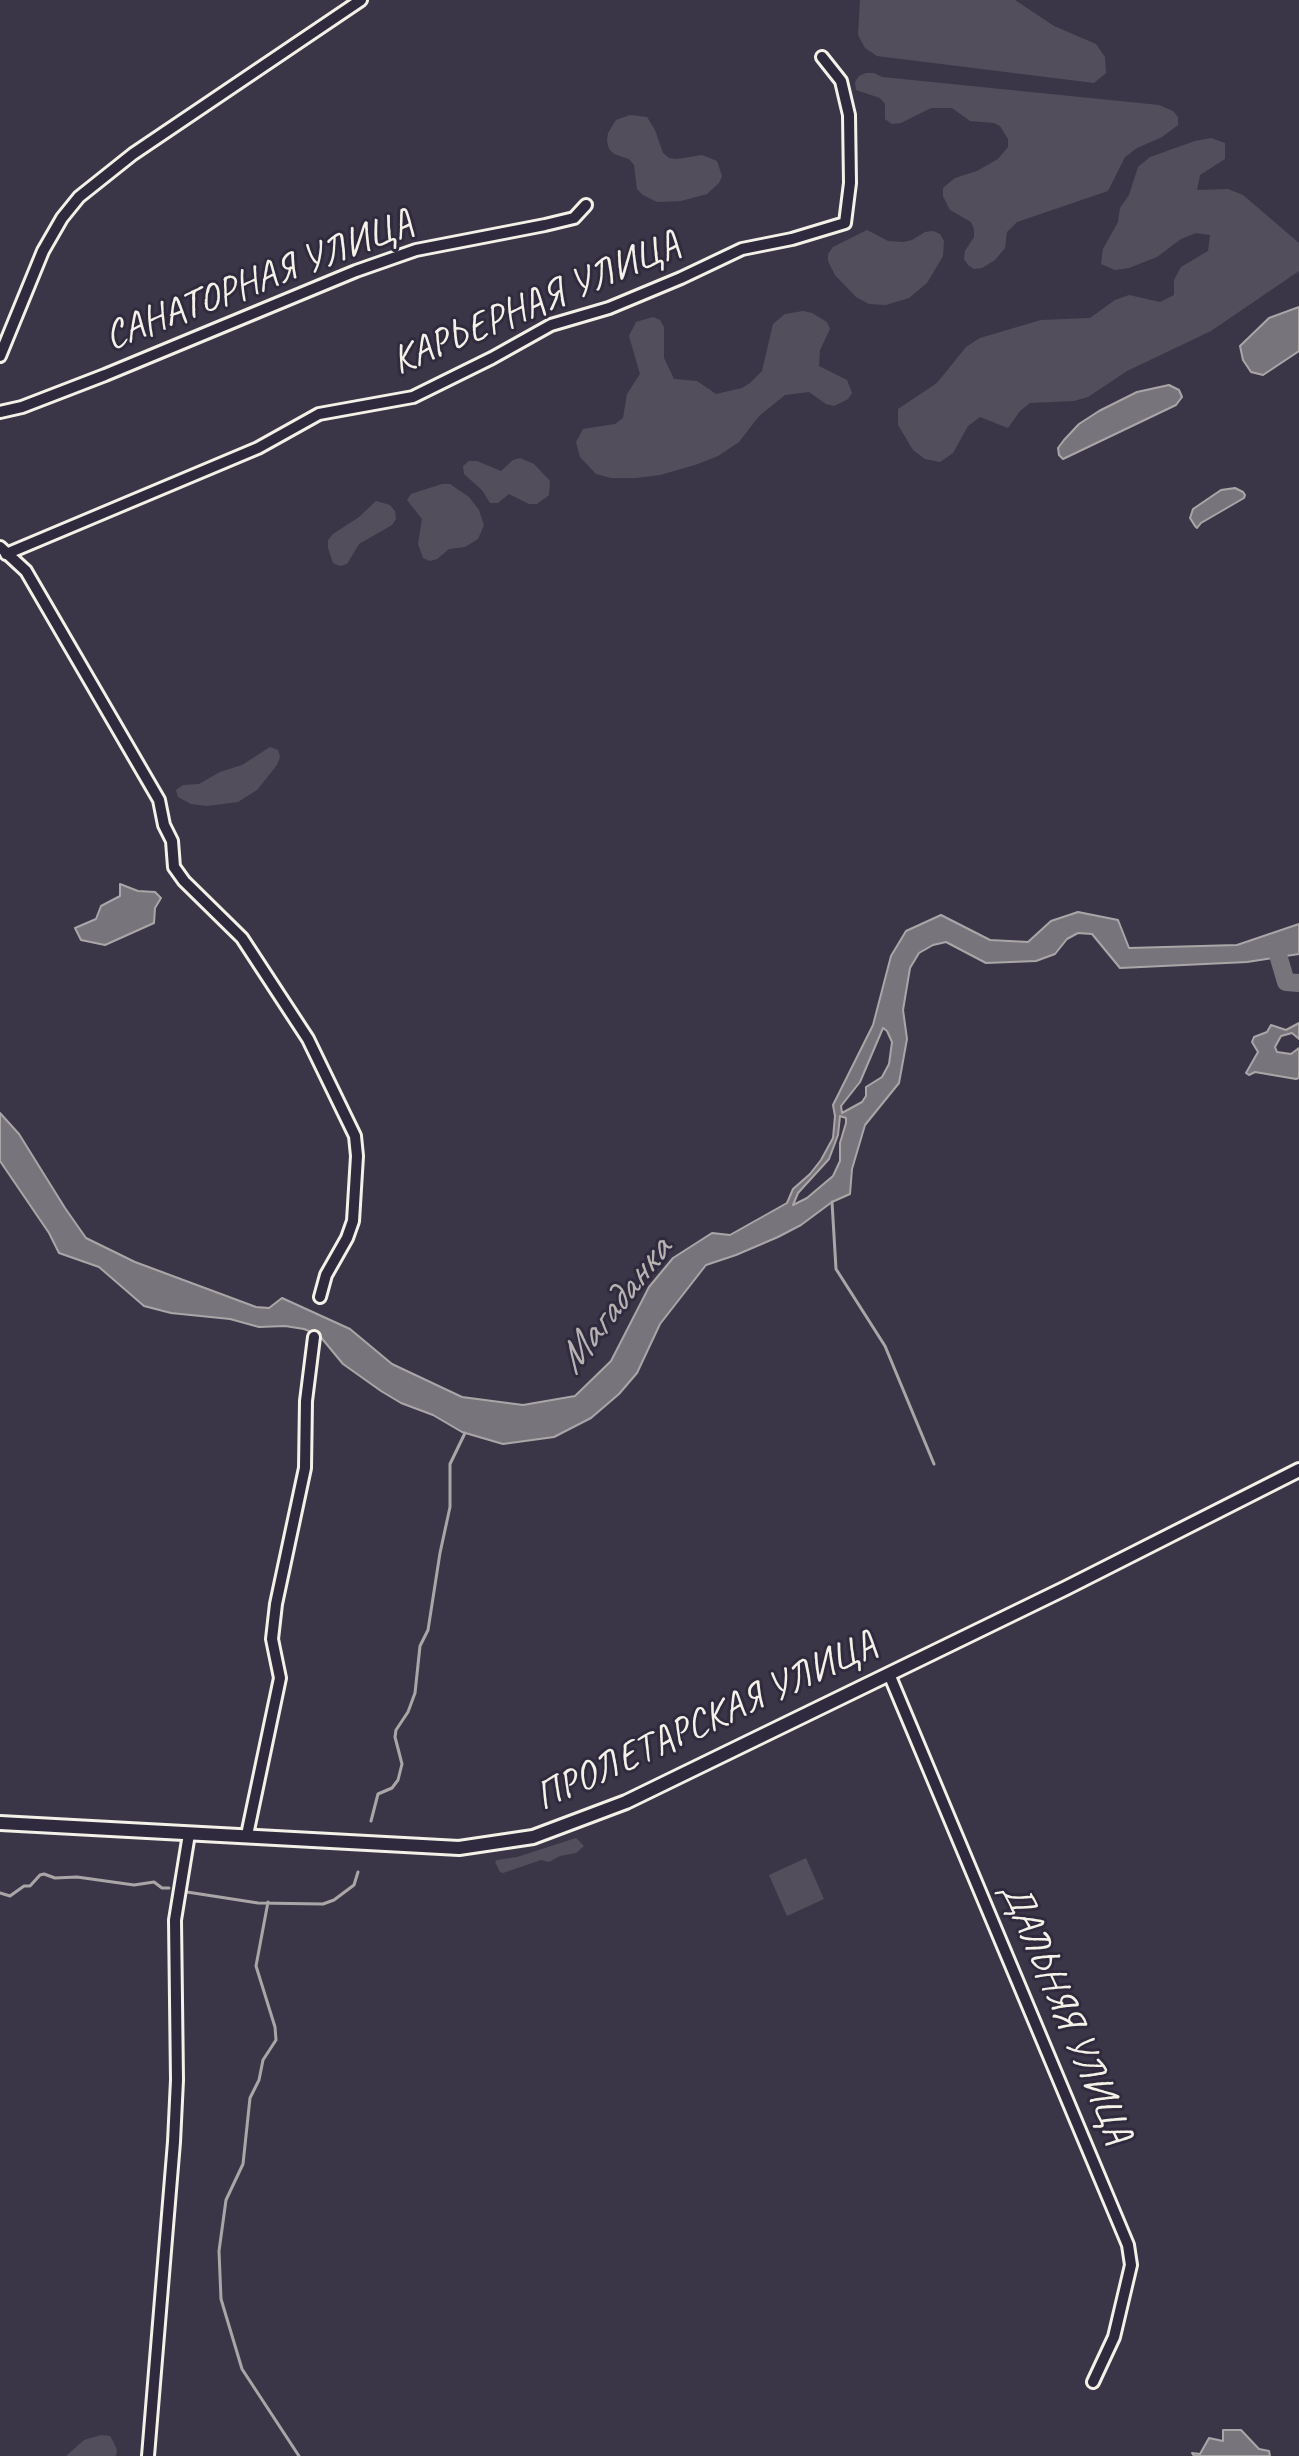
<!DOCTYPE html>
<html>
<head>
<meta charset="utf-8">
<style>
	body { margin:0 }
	canvas { display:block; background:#3b3647 }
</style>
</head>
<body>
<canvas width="1299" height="2456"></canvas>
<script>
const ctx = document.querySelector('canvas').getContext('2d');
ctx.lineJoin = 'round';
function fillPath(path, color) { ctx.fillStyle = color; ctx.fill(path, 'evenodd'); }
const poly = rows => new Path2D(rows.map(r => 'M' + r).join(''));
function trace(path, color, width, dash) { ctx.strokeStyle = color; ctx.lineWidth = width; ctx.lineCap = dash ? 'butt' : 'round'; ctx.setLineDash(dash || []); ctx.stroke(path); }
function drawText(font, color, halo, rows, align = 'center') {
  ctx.font = font + ' Caveat,sans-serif'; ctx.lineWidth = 6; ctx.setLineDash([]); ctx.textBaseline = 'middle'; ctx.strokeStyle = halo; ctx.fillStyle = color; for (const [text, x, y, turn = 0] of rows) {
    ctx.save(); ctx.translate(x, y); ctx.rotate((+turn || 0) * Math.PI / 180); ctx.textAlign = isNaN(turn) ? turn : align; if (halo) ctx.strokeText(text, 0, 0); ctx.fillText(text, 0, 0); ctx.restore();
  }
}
const green = poly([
	[860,0,1015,0,1054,26,1096,44,1105,57,1106,73,1094,83,877,56,865,48,858,35],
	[866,73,874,73,882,77,1159,105,1173,111,1178,117,1178,125,1162,137,1137,148,1125,157,1108,191,1017,222,1007,232,1005,248,995,260,982,268,974,269,968,265,964,259,965,251,974,237,974,229,971,222,950,210,943,196,943,188,955,178,977,171,998,159,1008,147,1008,139,1000,126,994,123,970,121,952,108,931,108,901,123,892,124,885,119,885,104,880,98,856,90,855,82,859,76],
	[630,115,647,117,655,130,663,153,669,158,677,159,702,155,717,161,722,176,719,183,707,194,681,201,657,202,643,195,637,189,634,165,629,159,614,154,609,149,607,141,608,133,616,120],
	[1211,138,1225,143,1225,159,1200,175,1197,190,1228,189,1243,195,1299,243,1299,271,1211,331,1127,371,1088,397,1074,401,1030,403,1020,411,1008,428,980,417,968,426,953,453,940,462,925,459,913,450,898,425,898,409,937,383,966,347,980,338,1041,320,1090,318,1115,300,1129,295,1160,302,1174,295,1174,280,1181,267,1208,251,1210,235,1196,233,1181,239,1157,257,1129,268,1115,270,1101,264,1103,249,1118,222,1120,208,1129,195,1138,167,1150,157,1195,141],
	[867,230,888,241,904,242,912,240,925,232,933,231,940,234,944,241,943,256,927,283,909,298,886,305,869,304,856,297,835,275,828,261,828,254,833,247],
	[803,311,812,313,827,322,830,329,820,350,819,366,847,380,852,393,848,399,834,406,826,404,809,392,785,395,759,416,739,442,718,456,695,465,660,475,636,478,611,478,596,474,580,457,576,442,583,429,615,424,623,418,627,394,640,374,629,336,636,322,653,317,660,320,664,327,664,358,674,379,697,381,716,394,742,388,750,383,762,371,773,324,785,314],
	[520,458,534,464,550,481,549,495,537,504,529,504,509,494,498,503,490,503,482,490,464,474,463,466,469,461,477,461,501,471,513,460],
	[442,484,450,484,469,497,479,510,484,525,478,539,465,547,449,549,437,559,430,561,423,558,418,544,422,519,407,500,411,494],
	[376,501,390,505,395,511,396,519,392,525,359,544,347,564,340,566,333,563,328,548,328,540,333,534,359,517],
	[270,747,278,750,280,757,277,765,257,790,238,802,207,806,191,804,178,797,176,790,183,785,199,784,220,772,242,765],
	[576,1838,584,1846,576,1853,560,1856,549,1862,541,1860,503,1873,500,1872,495,1862,497,1860,517,1857],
	[806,1858,824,1899,787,1916,769,1875],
	[101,2435,110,2436,114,2443,117,2450,116,2456,66,2456,84,2440]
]);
const water = poly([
	[1299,307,1299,351,1263,375,1251,372,1243,360,1240,346,1269,318,1299,307],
	[1169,385,1179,390,1182,397,1176,405,1063,459,1059,455,1058,448,1064,440,1079,424,1099,411,1137,392,1169,385],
	[1235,488,1243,492,1245,495,1244,498,1201,523,1197,528,1195,526,1190,518,1193,509,1221,490,1235,488],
	[120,884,138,891,155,892,161,898,155,908,154,923,105,945,81,940,75,928,96,919,101,906,120,896,120,884],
	[1078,912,1118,920,1129,948,1237,945,1299,924,1299,954,1247,962,1120,968,1092,934,1078,933,1067,939,1055,954,1036,961,986,963,946,942,933,945,919,953,910,968,903,1010,907,1039,899,1083,865,1125,852,1169,850,1194,832,1202,801,1225,778,1237,736,1255,706,1265,660,1324,637,1373,619,1394,591,1418,554,1437,503,1444,462,1432,433,1415,401,1403,381,1391,343,1364,319,1335,304,1329,285,1326,259,1327,230,1319,171,1313,144,1306,99,1267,59,1253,49,1233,0,1161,0,1113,19,1134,65,1208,86,1238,135,1262,256,1307,269,1308,282,1298,350,1329,392,1364,462,1397,523,1405,575,1396,611,1361,649,1287,673,1258,712,1233,730,1235,787,1203,793,1189,810,1174,821,1160,833,1138,835,1116,833,1105,873,1025,891,956,906,931,941,915,990,940,1028,942,1051,921,1078,912],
	[883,1028,887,1031,892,1042,889,1064,882,1077,866,1087,866,1096,862,1102,842,1113,841,1106,860,1082,883,1028],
	[840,1116,846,1118,846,1123,840,1143,840,1161,833,1176,807,1198,793,1205,798,1193,829,1159,838,1135,840,1116],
	[1299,1023,1299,1039,1292,1033,1281,1036,1275,1047,1277,1052,1291,1054,1299,1048,1299,1078,1296,1079,1255,1072,1249,1075,1246,1073,1258,1052,1252,1042,1254,1037,1267,1032,1271,1025,1286,1030,1299,1023],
	[1223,2430,1241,2430,1259,2449,1269,2451,1270,2456,1194,2456,1192,2453,1200,2454,1209,2438,1223,2441,1223,2430]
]);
const stream = poly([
	[832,1202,836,1269,885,1346,934,1464],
	[371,1821,378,1794,392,1788,398,1780,402,1764,395,1737,396,1730,408,1712,415,1693,420,1646,428,1630,440,1553,450,1507,450,1464,465,1433],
	[187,1892,258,1903,323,1904,334,1900,354,1885,358,1872],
	[0,1893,10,1896,24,1886,30,1886,40,1875,44,1874,55,1878,77,1877,134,1885,154,1882,162,1888,169,1888],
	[268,1902,256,1966,275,2027,276,2040,263,2060,259,2080,250,2098,243,2164,226,2200,219,2251,221,2299,242,2369,299,2456]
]);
const river = poly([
	[1276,948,1286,982,1299,983]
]);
const minor = poly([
	[0,356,43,251,62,218,79,197,133,154,361,0],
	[0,412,22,407,105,375,356,271,416,250,545,225,574,218,586,205],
	[0,547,26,571,159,800,164,825,172,841,174,867,184,881,242,938,308,1039,355,1136,357,1156,353,1221,347,1238,326,1275,320,1297],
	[6,554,258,448,319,414,413,397,492,358,551,325,609,308,681,278,742,249,792,239,845,223,850,183,849,115,841,81,822,57],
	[889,1674,1128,2245,1131,2265,1114,2337,1093,2382],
	[247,1835,280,1678,272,1639,276,1604,305,1468,306,1401,314,1337],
	[148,2456,174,2142,177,2080,175,1920,189,1834]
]);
const major = poly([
	[0,1823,459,1848,533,1837,626,1802,1066,1588,1299,1470]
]);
const streetNames = [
	["САНАТОРНАЯ УЛИЦА",259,281,-21],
	["КАРЬЕРНАЯ УЛИЦА",536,304,-23],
	["ПРОЛЕТАРСКАЯ УЛИЦА",706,1722,-25],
	["ДАЛЬНЯЯ УЛИЦА",1065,2013,67]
];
const waterNames = [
	["Магаданка",615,1306,-52]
];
fillPath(green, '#534e5c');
fillPath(water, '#78747b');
trace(water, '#aaa6a7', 2);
trace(stream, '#aaa6a7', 3);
trace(river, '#78747b', 18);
trace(minor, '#f4f1e8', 16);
trace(major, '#f4f1e8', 18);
trace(minor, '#2f2a3d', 10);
trace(major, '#2f2a3d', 12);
drawText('40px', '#f4f1e8', '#2f2a3d', streetNames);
drawText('italic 42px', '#b6b2b2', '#2f2a3d', waterNames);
</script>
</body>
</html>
